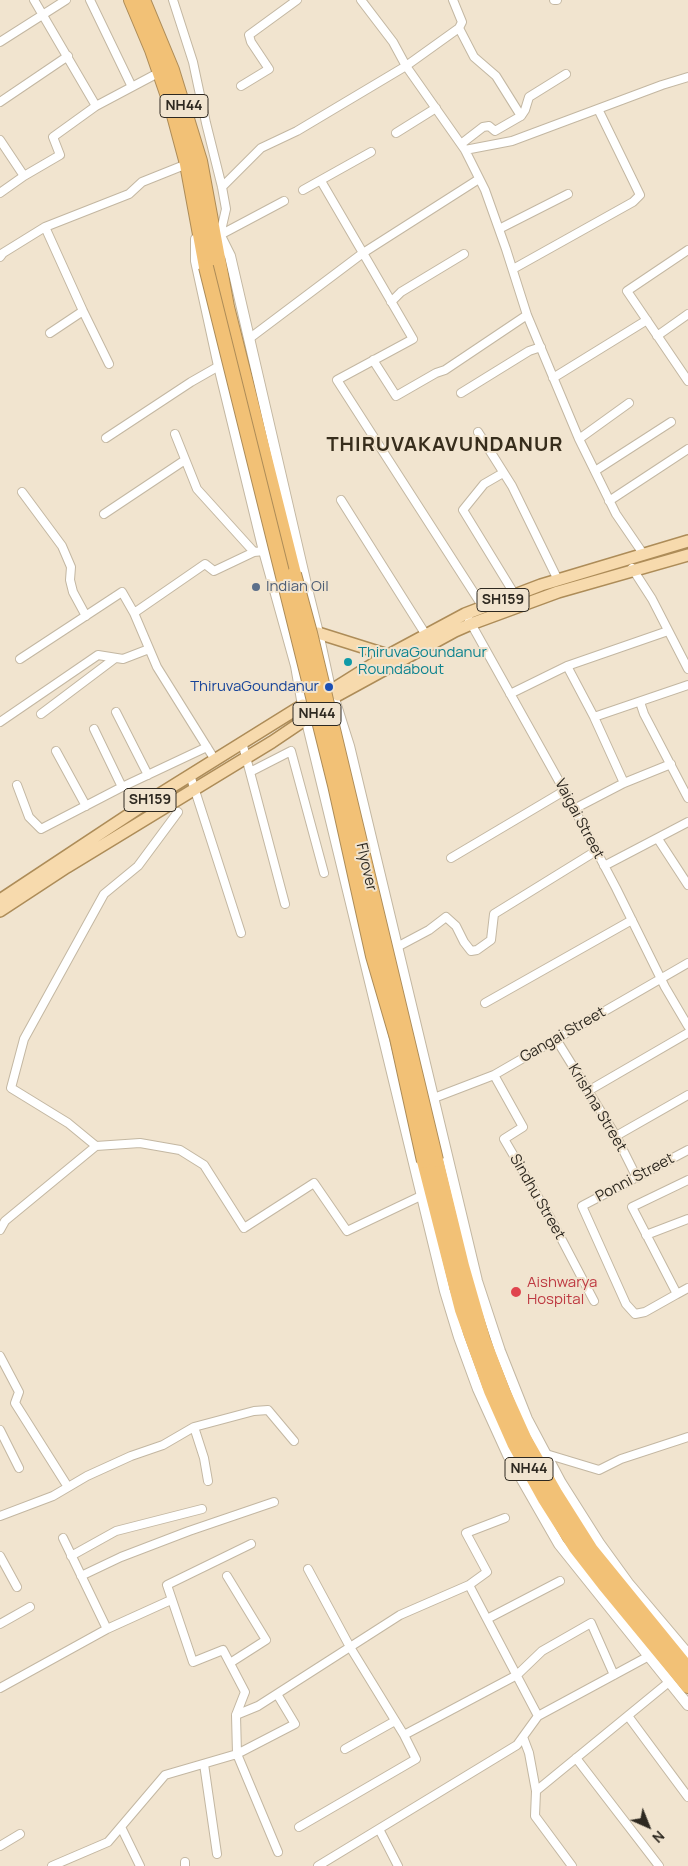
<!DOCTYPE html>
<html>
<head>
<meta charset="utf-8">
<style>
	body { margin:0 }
	#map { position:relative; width:688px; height:1866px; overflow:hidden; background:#f1e4cf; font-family:Manrope,sans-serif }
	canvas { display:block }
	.north { position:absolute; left:623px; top:1801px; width:50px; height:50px; -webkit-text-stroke:4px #f1e4cf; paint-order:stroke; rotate:136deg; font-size:14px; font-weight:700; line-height:20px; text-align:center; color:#2e2921 }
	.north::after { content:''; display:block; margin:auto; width:18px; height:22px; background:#2e2921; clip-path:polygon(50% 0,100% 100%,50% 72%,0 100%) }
</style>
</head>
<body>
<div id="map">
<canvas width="688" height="1866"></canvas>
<div class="north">N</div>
</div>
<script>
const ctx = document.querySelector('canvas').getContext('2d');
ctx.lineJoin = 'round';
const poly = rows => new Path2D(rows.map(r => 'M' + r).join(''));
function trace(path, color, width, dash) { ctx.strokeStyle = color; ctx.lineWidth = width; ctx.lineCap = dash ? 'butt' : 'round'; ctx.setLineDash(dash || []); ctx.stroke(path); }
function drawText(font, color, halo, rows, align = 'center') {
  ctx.font = font + ' Manrope,sans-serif'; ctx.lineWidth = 4; ctx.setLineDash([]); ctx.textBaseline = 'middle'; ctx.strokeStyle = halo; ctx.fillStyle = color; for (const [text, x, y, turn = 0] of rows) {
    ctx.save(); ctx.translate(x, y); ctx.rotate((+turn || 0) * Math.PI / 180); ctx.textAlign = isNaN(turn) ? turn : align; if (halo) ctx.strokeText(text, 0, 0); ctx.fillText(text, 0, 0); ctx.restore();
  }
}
const street = poly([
	[90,0,132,87],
	[173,0,193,62,206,123,222,187,226,209,220,235],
	[361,0,393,42,406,66,465,150,485,190,506,249,527,315,579,439,616,514,644,555],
	[554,0,557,0],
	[459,28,474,57,496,76,521,116,495,131,489,126,483,127,461,144],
	[0,42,66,0],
	[241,86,269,69,251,42,249,35,297,0],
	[0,102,68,56],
	[96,106,160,72],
	[521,116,525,110,529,97,566,74],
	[396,133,436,108],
	[0,140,24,176,60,155,53,137,96,106,34,0],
	[465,150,512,141,662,85,688,77],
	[321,181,363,253,479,179],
	[222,187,261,148,297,131,406,66,459,28,462,22,453,0],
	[303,190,371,152],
	[0,193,24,176],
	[45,227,83,311,109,364],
	[499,229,568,194],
	[220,235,284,201],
	[688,250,627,291,688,381],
	[0,257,3,253,45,227,129,194,142,182,187,164],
	[513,269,633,202,640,195,598,109],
	[391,302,401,292,464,254],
	[50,333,83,311],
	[657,336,688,314],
	[250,338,363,253,413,339,337,380,483,607],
	[373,360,396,396,436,373,445,370,527,315],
	[553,378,647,320],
	[461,393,529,351,541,347],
	[478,432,512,486,558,580],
	[175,434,197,489,254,552],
	[106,438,191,382,219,366],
	[579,439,629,403],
	[595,471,671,422],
	[503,473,484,484,463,510,515,595],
	[22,492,62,546,71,567,70,580,73,592,86,616],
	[341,500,426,635],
	[609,501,688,449],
	[104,514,185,460],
	[632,568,652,599,688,669],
	[134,613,205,564,214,571,254,552,264,551],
	[469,620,569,799,616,888,665,987,688,1026],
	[20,659,122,592,134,613,157,667,215,760],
	[567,666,594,717,624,783],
	[510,694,567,666,668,631],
	[640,702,644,714,688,798],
	[116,712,148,775],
	[41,714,114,659],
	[594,717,688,685],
	[0,722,98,655,123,659,149,649],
	[94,729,122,787],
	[242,742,285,904],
	[56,751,86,806],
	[250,772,291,751,324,873],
	[190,775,241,933],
	[17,785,29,817,41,829,122,787,207,747],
	[574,809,624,783,671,764],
	[658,839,688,885],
	[451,858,564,791],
	[604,866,688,822],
	[397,947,429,930,446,917,456,926,464,942,471,951,477,950,491,940,494,914,596,851],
	[485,1003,632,920],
	[556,1039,616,1136,637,1178],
	[494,1075,523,1127,504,1139,552,1221,594,1301],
	[588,1091,688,1033],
	[434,1098,494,1075,688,963],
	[616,1136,688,1095],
	[96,1146,68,1123,11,1088,24,1039,104,894,138,866,178,812],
	[688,1150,582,1206,626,1304,635,1314,645,1312,677,1294,632,1207,688,1180],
	[0,1230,5,1221,96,1146,140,1143,180,1150,204,1165,244,1228,314,1183,347,1231,425,1194],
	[646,1235,688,1219],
	[677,1294,688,1288],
	[0,1356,19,1392,15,1403,68,1487],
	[194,1427,204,1458,208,1481],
	[0,1430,19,1468],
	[546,1454,599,1470,621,1459,688,1437],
	[0,1516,53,1496,87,1476,131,1456,163,1445,194,1427,254,1411,268,1410,294,1441],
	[63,1538,107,1629],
	[0,1556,17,1587],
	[71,1556,116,1531,202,1509],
	[308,1569,350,1647,404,1735,517,1675,542,1651,591,1623,614,1675],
	[81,1576,121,1557,189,1531,274,1502],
	[227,1576,266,1640,230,1663],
	[469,1585,487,1572,466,1533,505,1518],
	[487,1619,560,1581],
	[0,1624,30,1607],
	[0,1688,107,1629,171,1600],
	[277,1694,295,1724,237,1754,278,1852],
	[236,1715,258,1706,400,1615,469,1585,538,1716],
	[628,1716,688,1797],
	[523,1737,529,1753,536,1791],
	[345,1749,395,1721],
	[576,1758,659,1866],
	[204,1764,217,1854],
	[121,1827,140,1866],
	[299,1827,416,1759,404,1735],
	[379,1829,398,1866],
	[0,1846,20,1834],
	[185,1862,185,1866],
	[52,1866,108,1842,165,1775,237,1754,236,1715,245,1692,223,1650,193,1662,167,1585,251,1544],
	[318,1866,517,1745,538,1716,649,1656],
	[572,1866,535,1816,536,1791,669,1682]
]);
const secondary = poly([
	[216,228,230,256,308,593,318,633,329,684],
	[196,239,196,261,219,366,264,551,296,666,302,700],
	[335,702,349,746,477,1281,500,1351,527,1419,561,1483,599,1543,628,1583,688,1654],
	[303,705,445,1291,459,1337,478,1389,508,1455,559,1544,688,1705]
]);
const primary = poly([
	[318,633,388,655],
	[332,690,383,658,465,614,541,585,688,541],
	[338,695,455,631,471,624,558,592,688,555],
	[0,900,160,794,303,705],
	[0,911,67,867,272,742,312,715]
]);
const highway = poly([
	[131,0,152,50,172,108,187,164,206,267],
	[143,0,172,70,200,161,227,307,294,574],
	[436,1160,462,1266,483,1339,503,1391,525,1440,555,1493,591,1550,688,1669],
	[424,1161,462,1310,491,1391,514,1443,545,1499,576,1548,604,1584,688,1686]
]);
const highwayBridge = poly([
	[206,267,335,785,373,956,397,1038,424,1161],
	[294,574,310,633,436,1160]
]);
const markers = [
	[256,587,5,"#5c6f8a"],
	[348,662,5,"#0f9aa8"],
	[329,687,5,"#1a4fb4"],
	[516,1292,6,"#e0444e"]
];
const shields = [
	[184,106,48],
	[503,600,52],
	[317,714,48],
	[150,800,52],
	[529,1469,48]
];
const shieldNames = [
	["NH44",184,106],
	["SH159",503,600],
	["NH44",317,714],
	["SH159",150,800],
	["NH44",529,1469]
];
const serviceNames = [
	["Indian Oil",266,587]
];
const cultureNames = [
	["ThiruvaGoundanur",358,653],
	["Roundabout",358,670]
];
const transitNames = [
	["ThiruvaGoundanur",319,687]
];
const streetNames = [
	["Vaigai Street",579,819,62],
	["Flyover",366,867,77],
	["Gangai Street",563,1035,-30],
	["Krishna Street",597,1108,59],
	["Ponni Street",635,1178,-28],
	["Sindhu Street",537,1197,60]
];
const healthNames = [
	["Aishwarya",527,1283],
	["Hospital",527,1300]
];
const districtNames = [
	["THIRUVAKAVUNDANUR",445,445]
];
trace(street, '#c3b7a2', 10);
trace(secondary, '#c3b7a2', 12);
trace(primary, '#ad8c58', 14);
trace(highway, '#ad8c58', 16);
trace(street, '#fff', 8);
trace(secondary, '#fff', 10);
trace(primary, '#f7daad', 11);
trace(highway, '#f2c176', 14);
trace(highwayBridge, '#ad8c58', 16, []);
trace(highwayBridge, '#f2c176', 14);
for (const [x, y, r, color] of markers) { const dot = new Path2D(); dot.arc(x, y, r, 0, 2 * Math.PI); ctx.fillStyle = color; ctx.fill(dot); trace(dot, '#f1e4cf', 2); }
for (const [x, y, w] of shields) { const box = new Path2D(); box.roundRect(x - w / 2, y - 11.5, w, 23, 4); ctx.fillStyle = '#f1e4cf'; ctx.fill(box); trace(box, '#2e2921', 1); }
drawText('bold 14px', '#2e2921', null, shieldNames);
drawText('15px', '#4e5e75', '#f1e4cf', serviceNames, 'left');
drawText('15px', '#0d838f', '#f1e4cf', cultureNames, 'left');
drawText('15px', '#164399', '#f1e4cf', transitNames, 'right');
drawText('15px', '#2e2921', '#f1e4cf', streetNames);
drawText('15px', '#be3a42', '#f1e4cf', healthNames, 'left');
ctx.letterSpacing = '1px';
drawText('bold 20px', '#372d1c', '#f1e4cf', districtNames);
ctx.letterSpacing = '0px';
</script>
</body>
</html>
